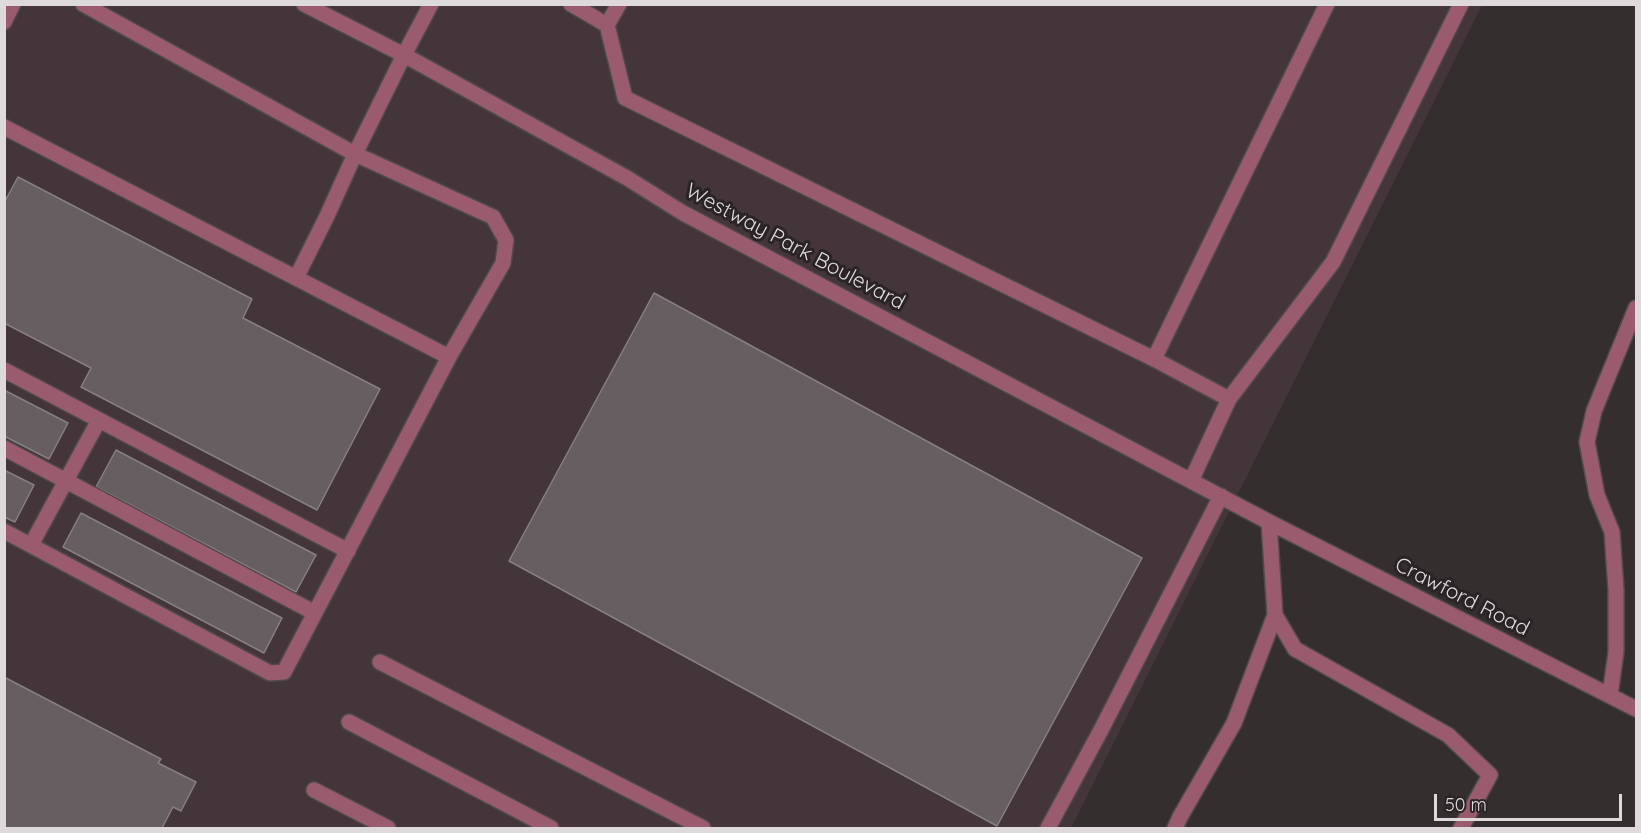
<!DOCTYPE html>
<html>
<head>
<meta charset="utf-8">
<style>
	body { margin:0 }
	#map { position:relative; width:1641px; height:833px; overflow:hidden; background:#352e2f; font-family:Quicksand,sans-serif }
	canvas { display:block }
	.frame { position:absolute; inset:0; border:6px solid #dedadb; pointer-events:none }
	.scale { position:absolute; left:1434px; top:794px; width:188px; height:27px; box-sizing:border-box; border:3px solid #dedadb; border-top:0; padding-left:8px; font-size:18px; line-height:21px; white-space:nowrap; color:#dedadb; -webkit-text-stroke:4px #2b2426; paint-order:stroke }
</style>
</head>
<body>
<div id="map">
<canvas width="1641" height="833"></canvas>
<div class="frame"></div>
<div class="scale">50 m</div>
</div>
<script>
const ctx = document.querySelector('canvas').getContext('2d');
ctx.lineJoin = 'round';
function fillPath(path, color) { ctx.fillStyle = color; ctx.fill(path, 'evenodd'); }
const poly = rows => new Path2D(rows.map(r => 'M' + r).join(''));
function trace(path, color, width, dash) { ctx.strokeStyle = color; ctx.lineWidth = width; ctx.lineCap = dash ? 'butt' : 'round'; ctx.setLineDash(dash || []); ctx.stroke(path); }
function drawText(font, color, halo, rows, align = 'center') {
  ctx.font = font + ' Quicksand,sans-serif'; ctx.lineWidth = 6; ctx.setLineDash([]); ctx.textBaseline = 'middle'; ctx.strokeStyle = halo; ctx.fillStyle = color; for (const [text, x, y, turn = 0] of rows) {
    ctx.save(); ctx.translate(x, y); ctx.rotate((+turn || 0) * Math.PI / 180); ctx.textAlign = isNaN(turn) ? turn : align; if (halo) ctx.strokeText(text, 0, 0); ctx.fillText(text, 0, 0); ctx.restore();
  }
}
const built = poly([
	[5,5,1482,5,1071,828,5,828]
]);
const building = poly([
	[18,177,252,299,243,318,380,389,317,510,81,387,91,368,4,323,4,203,18,177],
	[654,293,1142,558,997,826,509,561,654,293],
	[4,390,68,423,49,459,4,436,4,390],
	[116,450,316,555,296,592,96,487,116,450],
	[4,470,34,485,15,522,4,517,4,470],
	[81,513,282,618,264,653,63,547,81,513],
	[4,677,161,759,158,763,196,782,181,811,173,807,162,828,4,828,4,677]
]);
const minor = poly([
	[304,4,404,55,627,178,683,213,1269,522,1636,709],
	[571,4,607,25],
	[619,4,607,25,625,98,1154,359,1229,399],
	[4,22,13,4],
	[4,127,449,357],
	[296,278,327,216,355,154,404,55,431,4],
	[1154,359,1327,4],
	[4,370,348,551],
	[4,448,315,613],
	[1191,481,1229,399,1333,262,1461,4],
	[1269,522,1275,615,1295,649,1448,735,1490,775,1461,828],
	[4,531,270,673,284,672,449,357,503,263,506,240,493,217,355,154,83,4],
	[31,545,99,420],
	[380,662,703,828],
	[1610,695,1616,652,1616,590,1612,532,1597,495,1587,442,1594,411,1636,308],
	[349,722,551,828],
	[314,790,388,828],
	[1048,828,1101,730,1221,496],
	[1175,828,1180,817,1234,723,1275,615]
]);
const streetNames = [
	["Westway Park Boulevard",795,247,28],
	["Crawford Road",1462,597,27]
];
fillPath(built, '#433539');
fillPath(building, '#665e60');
trace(building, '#877f81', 1.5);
trace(minor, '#504a4b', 18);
trace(minor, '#995b6d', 15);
drawText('21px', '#dedadb', '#2b2426', streetNames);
</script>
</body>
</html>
